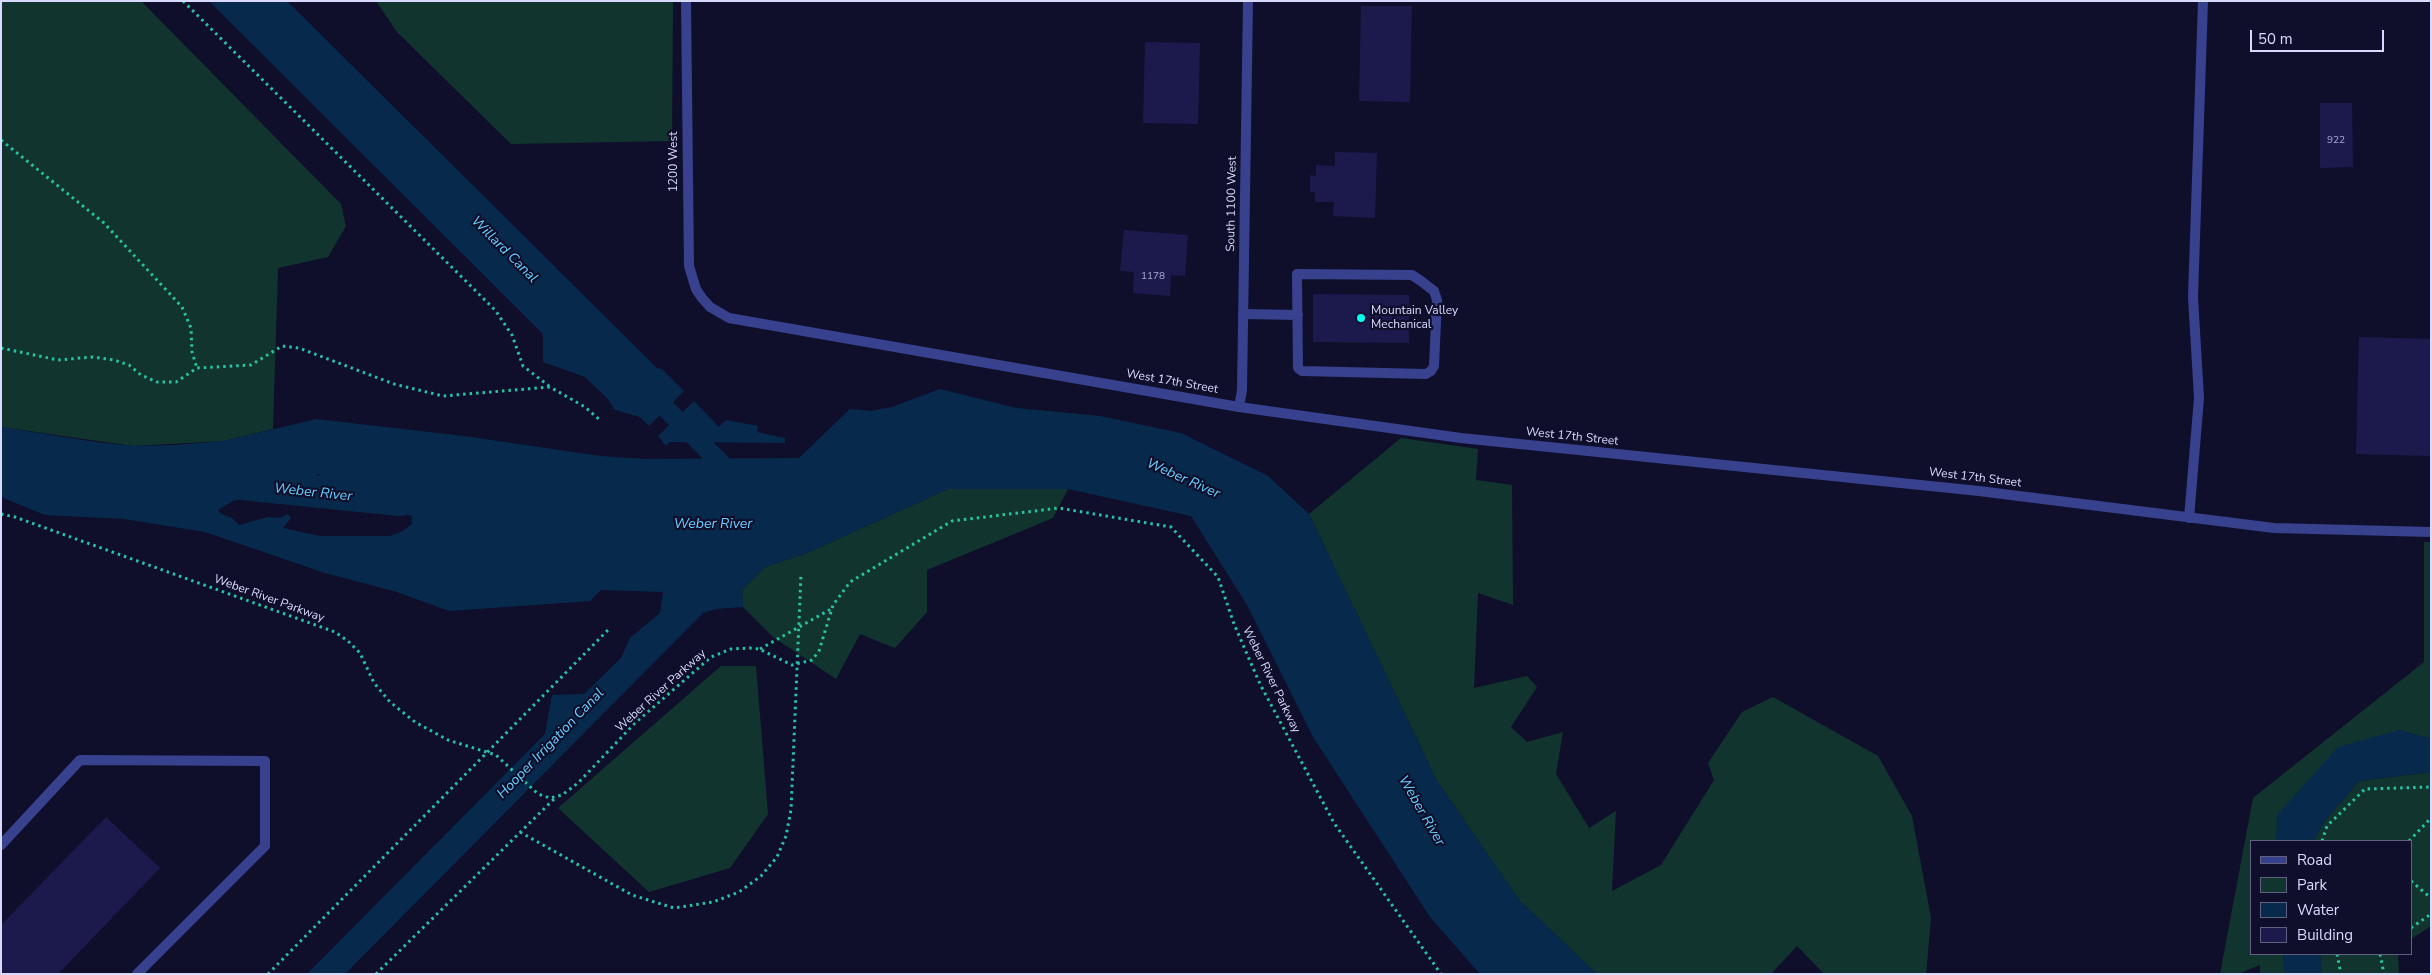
<!DOCTYPE html>
<html>
<head>
<meta charset="utf-8">
<style>
	body { margin:0 }
	#map { position:relative; width:2432px; height:975px; overflow:hidden; background:#0f0f2b; font-family:"Nunito Sans",sans-serif }
	canvas { display:block }
	.frame { position:absolute; inset:0; border:2px solid #d9daff; pointer-events:none }
	.legend { position:absolute; left:2250px; top:840px; width:162px; height:115px; box-sizing:border-box; background:#0f0f2b; border:1px solid #606080; margin:0; padding:6px 9px; list-style:none; font-size:15px; color:#d9daff }
	.legend li { display:flex; align-items:center; gap:10px; height:25px }
	.legend b { width:25px; border:1px solid #606080 }
	.scale { position:absolute; left:2250px; top:30px; width:134px; height:22px; box-sizing:border-box; border:2px solid #d9daff; border-top:0; padding-left:6px; font-size:15px; line-height:18px; white-space:nowrap; color:#d9daff; -webkit-text-stroke:4px #0f0f2b; paint-order:stroke }
</style>
</head>
<body>
<div id="map">
<canvas width="2432" height="975"></canvas>
<div class="frame"></div>
<ul class="legend">
<li><b style="height:6px;background:#37418d"></b>Road</li>
<li><b style="height:14px;background:#11352e"></b>Park</li>
<li><b style="height:14px;background:#072a4c"></b>Water</li>
<li><b style="height:14px;background:#1c1a4d"></b>Building</li>
</ul>
<div class="scale">50 m</div>
</div>
<script>
const ctx = document.querySelector('canvas').getContext('2d');
ctx.lineJoin = 'round';
function fillPath(path, color) { ctx.fillStyle = color; ctx.fill(path, 'evenodd'); }
const poly = rows => new Path2D(rows.map(r => 'M' + r).join(''));
function trace(path, color, width, dash) { ctx.strokeStyle = color; ctx.lineWidth = width; ctx.lineCap = dash ? 'butt' : 'round'; ctx.setLineDash(dash || []); ctx.stroke(path); }
function drawText(font, color, halo, rows, align = 'center') {
  ctx.font = font + ' "Nunito Sans",sans-serif'; ctx.lineWidth = 4.5; ctx.setLineDash([]); ctx.textBaseline = 'middle'; ctx.strokeStyle = halo; ctx.fillStyle = color; for (const [text, x, y, turn = 0] of rows) {
    ctx.save(); ctx.translate(x, y); ctx.rotate((+turn || 0) * Math.PI / 180); ctx.textAlign = isNaN(turn) ? turn : align; if (halo) ctx.strokeText(text, 0, 0); ctx.fillText(text, 0, 0); ctx.restore();
  }
}
const green = poly([
	[1,1,141,1,341,204,346,226,328,257,278,268,273,429,224,441,133,446,1,427],
	[376,1,673,1,672,141,511,144,397,32],
	[1401,438,1478,449,1476,480,1512,485,1513,605,1478,593,1474,688,1527,676,1537,687,1511,727,1527,742,1563,732,1556,774,1589,828,1616,811,1612,891,1661,865,1714,780,1708,763,1742,712,1773,697,1878,756,1912,816,1931,918,1926,974,1824,974,1797,946,1771,974,1597,974,1519,900,1436,779,1309,514],
	[948,489,1068,489,1053,518,927,570,927,612,895,648,860,634,836,679,773,637,743,607,742,590,765,567,807,553],
	[2424,542,2431,542,2431,739,2399,730,2278,814,2276,841,2251,841,2251,954,2283,954,2285,974,2260,974,2260,965,2238,974,2220,974,2253,798,2424,662],
	[721,666,756,666,768,814,730,868,649,892,558,808],
	[2431,772,2431,926,2411,939,2411,841,2313,841,2327,818,2359,781],
	[2320,954,2398,954,2399,974,2322,974]
]);
const water = poly([
	[209,1,287,1,657,368,662,369,684,391,649,426,640,417,615,410,608,399,585,377,543,362,543,334],
	[940,389,1016,408,1100,416,1181,433,1268,476,1309,514,1436,779,1519,900,1597,974,1480,974,1430,917,1313,737,1247,605,1191,516,1068,489,948,489,807,553,765,567,742,590,743,607,716,609,703,613,345,974,307,974,545,734,552,695,584,694,621,658,630,638,660,613,663,592,601,590,590,601,449,611,397,592,325,573,205,532,124,519,45,515,1,497,1,427,96,442,133,446,174,445,224,441,316,419,464,436,600,456,646,459,799,458,850,409,871,411,892,407],
	[317,474,344,486,362,502,388,513,403,513,412,516,412,524,403,531,390,536,320,536,283,528,291,518,288,514,279,518,268,517,239,525,232,518,221,514,218,510,233,501,253,497,280,486,301,487],
	[694,401,719,427,726,420,758,426,757,432,785,438,785,443,670,442,666,446,658,436],
	[2399,730,2431,739,2431,772,2359,781,2327,818,2313,841,2276,841,2278,814,2338,747],
	[2283,954,2320,954,2322,974,2285,974]
]);
const canal = poly([
	[648,391,734,476]
]);
const river = poly([
	[232,483,400,500]
]);
const building = poly([
	[1361,6,1412,6,1410,102,1359,101],
	[1145,42,1200,43,1198,124,1143,123],
	[2320,103,2352,103,2353,167,2320,168],
	[1335,152,1377,153,1375,218,1333,216,1334,202,1315,202,1315,192,1310,192,1310,175,1316,176,1316,165,1335,166],
	[1124,230,1188,235,1185,276,1171,275,1170,296,1133,293,1134,272,1120,271],
	[1313,294,1409,295,1409,343,1313,342],
	[2359,337,2431,339,2431,456,2356,454],
	[106,817,160,868,58,974,1,974,1,925]
]);
const path = poly([
	[183,1,495,310,512,335,523,366,549,386],
	[1,140,104,223,182,307,191,328,192,352,197,368],
	[1,348,58,360,93,357,114,360,129,365,141,375,157,382,176,382,197,368,251,365,282,346,299,348,394,384,443,396,550,387,585,407,601,421],
	[1,514,15,517,335,632,348,641,360,653,374,683,390,702,415,722,448,740,496,755,538,794,550,798,562,795,578,783,634,724,711,657,731,649,750,648,759,649,792,665,812,660,819,651,833,605,850,582,952,521,1059,508,1171,527,1218,577,1234,624,1260,684,1334,823,1441,974],
	[760,649,831,609],
	[520,832,632,895,674,908,713,902,739,892,761,876,777,857,786,836,791,810,801,574],
	[2322,841,2327,826,2365,789,2431,787],
	[2409,841,2431,818],
	[2411,881,2431,898],
	[2411,928,2431,914],
	[2337,954,2341,974],
	[2380,954,2384,974],
	[268,974,609,629],
	[376,974,554,799]
]);
const service = poly([
	[1297,274,1412,275,1421,281,1434,291,1437,300,1434,366,1431,371,1426,374,1302,371,1298,368,1297,274],
	[1243,314,1298,315],
	[2189,518,2199,398,2193,297,2203,1],
	[1,845,80,760,265,761,265,846,137,974]
]);
const minor = poly([
	[1239,407,1242,390,1248,1]
]);
const tertiary = poly([
	[686,1,689,266,696,289,702,298,710,307,729,318,1239,407,1461,438,1979,491,2274,528,2431,532]
]);
const markers = [
	[1361,318,5,"#05fff2"]
];
const numberNames = [
	["922",2336,141],
	["1178",1153,277]
];
const streetNames = [
	["1200 West",674,162,-90],
	["South 1100 West",1232,204,-89],
	["West 17th Street",1172,382,10],
	["West 17th Street",1572,437,6],
	["West 17th Street",1975,478,7],
	["Weber River Parkway",269,599,20],
	["Weber River Parkway",1271,680,64],
	["Weber River Parkway",661,691,-42]
];
const poiNames = [
	["Mountain Valley",1371,311],
	["Mechanical",1371,325]
];
const waterNames = [
	["Willard Canal",504,250,45],
	["Weber River",1183,479,24],
	["Weber River",313,493,6],
	["Weber River",713,525],
	["Hooper Irrigation Canal",551,744,-46],
	["Weber River",1421,811,60]
];
fillPath(green, '#11352e');
fillPath(water, '#072a4c');
trace(canal, '#072a4c', 19);
trace(river, '#072a4c', 32);
fillPath(building, '#1c1a4d');
trace(path, '#28c4a2', 3, [2.5, 4]);
trace(service, '#37418d', 10);
trace(minor, '#37418d', 10);
trace(tertiary, '#37418d', 10);
for (const [x, y, r, color] of markers) { const dot = new Path2D(); dot.arc(x, y, r, 0, 2 * Math.PI); ctx.fillStyle = color; ctx.fill(dot); trace(dot, '#0f0f2b', 2); }
drawText('10px', '#aaaad2', null, numberNames);
drawText('12px', '#d9daff', '#0f0f2b', streetNames);
drawText('12px', '#d9daff', '#0f0f2b', poiNames, 'left');
drawText('italic 14px', '#67d0ff', '#0f0f2b', waterNames);
</script>
</body>
</html>
